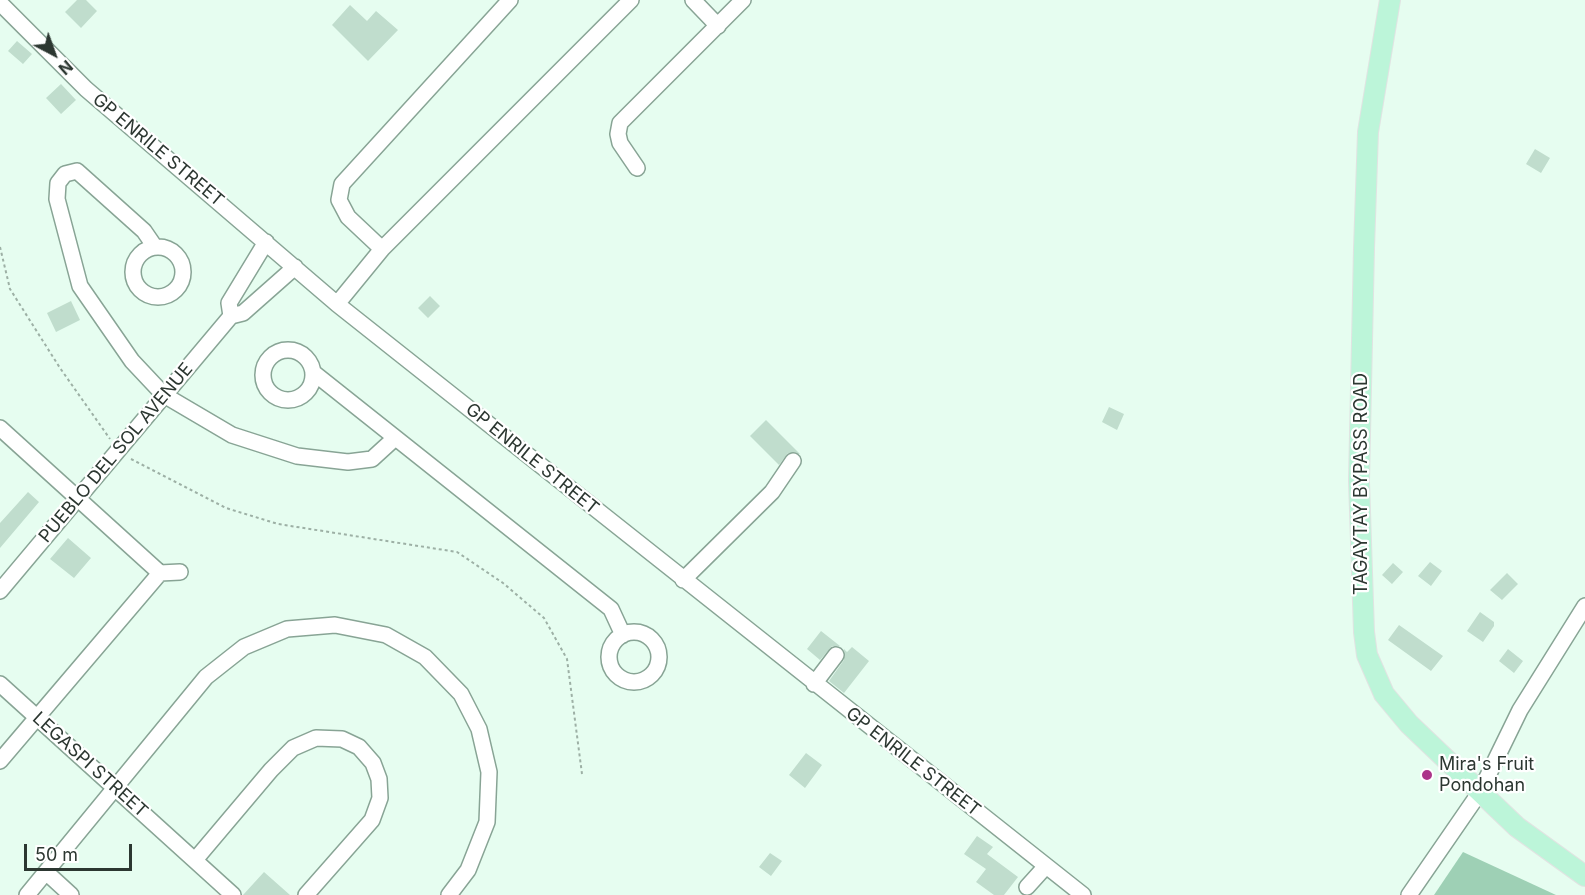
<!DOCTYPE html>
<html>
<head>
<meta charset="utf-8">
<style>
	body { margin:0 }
	#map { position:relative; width:1585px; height:895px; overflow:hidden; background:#e6fdf0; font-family:Inter,sans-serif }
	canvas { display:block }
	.north { position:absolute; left:24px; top:24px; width:60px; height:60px; -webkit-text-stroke:4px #fff; paint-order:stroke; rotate:139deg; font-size:16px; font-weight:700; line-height:24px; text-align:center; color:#2c3731 }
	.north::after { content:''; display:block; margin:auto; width:21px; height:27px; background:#2c3731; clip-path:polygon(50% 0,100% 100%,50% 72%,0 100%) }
	.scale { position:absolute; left:24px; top:844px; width:108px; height:27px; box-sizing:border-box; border:3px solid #2c3731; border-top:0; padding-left:8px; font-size:18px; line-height:21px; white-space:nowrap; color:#2c3731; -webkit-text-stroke:4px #fff; paint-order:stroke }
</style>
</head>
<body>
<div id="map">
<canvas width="1585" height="895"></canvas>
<div class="north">N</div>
<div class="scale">50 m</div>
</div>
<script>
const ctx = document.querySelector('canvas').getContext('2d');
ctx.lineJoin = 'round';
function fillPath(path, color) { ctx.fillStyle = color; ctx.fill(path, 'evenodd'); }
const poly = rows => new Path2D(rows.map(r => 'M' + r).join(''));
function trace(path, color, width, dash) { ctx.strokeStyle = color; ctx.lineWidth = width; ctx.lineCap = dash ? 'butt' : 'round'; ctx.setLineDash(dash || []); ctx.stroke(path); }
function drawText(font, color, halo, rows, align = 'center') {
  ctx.font = font + ' Inter,sans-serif'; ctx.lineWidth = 4.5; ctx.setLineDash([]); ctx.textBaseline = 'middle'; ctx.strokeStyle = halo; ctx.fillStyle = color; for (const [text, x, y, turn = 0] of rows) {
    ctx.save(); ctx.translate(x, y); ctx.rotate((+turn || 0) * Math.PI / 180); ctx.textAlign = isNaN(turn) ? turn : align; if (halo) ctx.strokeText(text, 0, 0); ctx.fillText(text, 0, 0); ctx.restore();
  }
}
const green = poly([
	[1463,852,1556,895,1434,895]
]);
const building = poly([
	[77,0,86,0,97,11,81,28,65,12],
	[350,5,367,21,376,11,398,30,368,61,332,25],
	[17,41,32,54,23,64,8,51],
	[61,84,76,100,61,114,46,98],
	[1535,149,1550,158,1541,173,1526,164],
	[430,296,440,306,428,318,418,308],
	[71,301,80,320,56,332,47,313],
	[1109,407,1124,414,1117,430,1102,422],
	[766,420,800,454,788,453,779,465,750,436],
	[28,492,39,502,0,548,0,523],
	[68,538,91,558,74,578,50,559],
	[1430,562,1442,571,1431,586,1418,576],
	[1393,563,1403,572,1392,584,1382,575],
	[1507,573,1518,584,1502,600,1490,590],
	[1480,612,1494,622,1494,626,1483,642,1467,631],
	[1399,625,1443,656,1431,671,1388,640],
	[821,631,840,646,832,646,820,660,807,649],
	[852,647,869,661,844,693,829,681,844,660,844,649,847,652],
	[1508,649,1523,661,1514,673,1499,661],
	[806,753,822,765,805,788,789,775],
	[977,836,993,847,987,854,1018,877,1004,895,994,895,976,882,986,869,964,854],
	[770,853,782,861,771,876,759,867],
	[264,872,290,895,243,895]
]);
const path = poly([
	[0,247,10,289,60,368,110,439],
	[131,459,226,508,278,524,457,552,503,583,544,618,567,659,582,774]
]);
const minor = poly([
	[693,0,718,26],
	[0,3,86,89,337,304,1083,895],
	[637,168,620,143,618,134,620,123,743,0],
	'133 272a25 25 0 1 1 50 0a25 25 0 1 1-50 0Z',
	[155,247,144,231,77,171,65,174,58,183,57,199,80,286,132,361,164,395,232,435,297,456,348,462,372,459,395,438],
	[382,249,348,217,339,200,342,184,510,0],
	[337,304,382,249,631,0],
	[231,316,229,303,266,242],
	'263 375a25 25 0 1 1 50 0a25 25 0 1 1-50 0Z',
	[314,373,611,609,623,635],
	[0,428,160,573,180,572],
	[683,580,772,492,793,461],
	[0,591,231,316,243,313,295,267],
	'609 657a25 25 0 1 1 50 0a25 25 0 1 1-50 0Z',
	[0,684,233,895],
	[814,684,836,655],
	[0,761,160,573],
	[195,860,271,770,293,748,316,738,342,739,359,747,373,763,379,779,380,798,372,820,306,895],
	[47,873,71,895],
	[1027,887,1046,866],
	[27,895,206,677,244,647,287,629,335,625,386,635,425,657,461,694,479,729,489,772,487,822,468,870,449,895],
	[1409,895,1480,792,1520,710,1585,606]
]);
const major = poly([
	[1390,0,1368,132,1364,248,1359,481,1364,632,1367,655,1384,694,1409,724,1517,827,1585,876]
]);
const markers = [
	[1427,775,6,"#ac348a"]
];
const streetNames = [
	["GP ENRILE STREET",158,150,40],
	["PUEBLO DEL SOL AVENUE",116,453,-50],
	["GP ENRILE STREET",532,459,39],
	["TAGAYTAY BYPASS ROAD",1362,484,-90],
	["GP ENRILE STREET",913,762,38],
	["LEGASPI STREET",90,765,42]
];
const poiNames = [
	["Mira's Fruit",1439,765],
	["Pondohan",1439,786]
];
fillPath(green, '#9ed0b5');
fillPath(building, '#c0ddcd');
trace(minor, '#88a495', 18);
trace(major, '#e1e3e2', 22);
trace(path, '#9db0a5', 2, [3, 3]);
trace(minor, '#fff', 15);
trace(major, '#bcf5d9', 20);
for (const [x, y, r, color] of markers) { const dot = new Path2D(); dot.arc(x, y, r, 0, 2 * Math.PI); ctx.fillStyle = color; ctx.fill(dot); trace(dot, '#fff', 2); }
drawText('18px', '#2c3731', '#fff', streetNames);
drawText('18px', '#2c3731', '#fff', poiNames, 'left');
</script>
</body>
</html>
